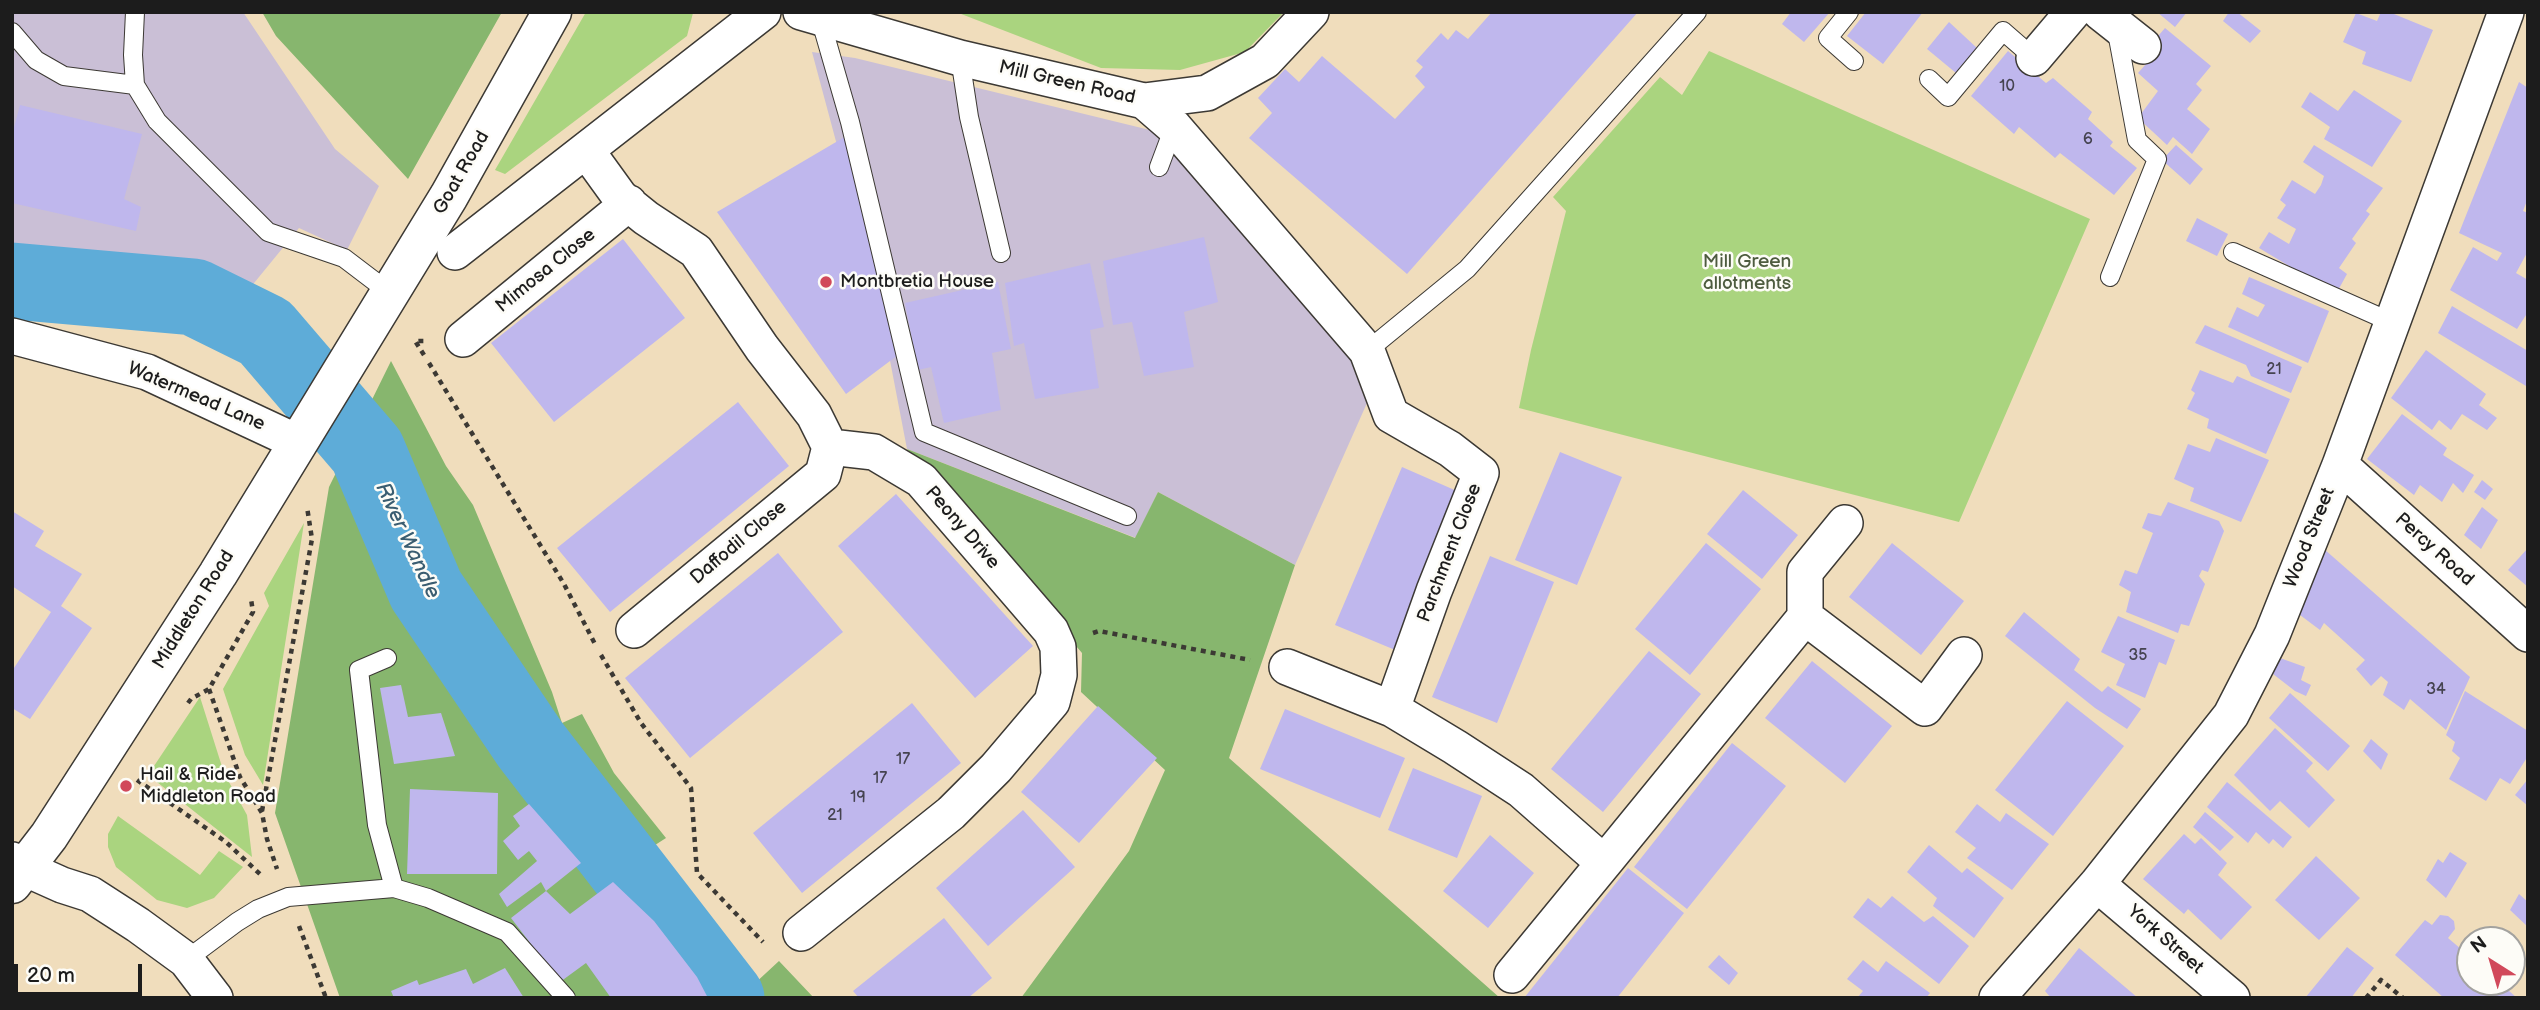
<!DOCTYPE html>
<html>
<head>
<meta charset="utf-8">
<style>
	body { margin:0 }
	#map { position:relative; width:2540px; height:1010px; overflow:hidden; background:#f0ddbc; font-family:"Balsamiq Sans",sans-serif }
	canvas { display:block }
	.frame { position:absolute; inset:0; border:14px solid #1c1c1c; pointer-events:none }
	.north { position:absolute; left:2456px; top:926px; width:70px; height:70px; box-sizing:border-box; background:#fdfcf7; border:2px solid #a3a29f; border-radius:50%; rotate:323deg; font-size:19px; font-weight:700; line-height:28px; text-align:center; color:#1c1c1c }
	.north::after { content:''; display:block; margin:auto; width:24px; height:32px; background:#d1495b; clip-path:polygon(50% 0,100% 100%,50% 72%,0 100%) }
	.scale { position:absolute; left:14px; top:964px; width:128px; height:32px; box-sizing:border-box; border:4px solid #1c1c1c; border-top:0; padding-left:9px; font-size:21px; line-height:24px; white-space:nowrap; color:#1c1c1c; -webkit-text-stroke:5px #fdfcf7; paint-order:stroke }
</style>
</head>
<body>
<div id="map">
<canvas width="2540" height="1010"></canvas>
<div class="frame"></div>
<div class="north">N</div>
<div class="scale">20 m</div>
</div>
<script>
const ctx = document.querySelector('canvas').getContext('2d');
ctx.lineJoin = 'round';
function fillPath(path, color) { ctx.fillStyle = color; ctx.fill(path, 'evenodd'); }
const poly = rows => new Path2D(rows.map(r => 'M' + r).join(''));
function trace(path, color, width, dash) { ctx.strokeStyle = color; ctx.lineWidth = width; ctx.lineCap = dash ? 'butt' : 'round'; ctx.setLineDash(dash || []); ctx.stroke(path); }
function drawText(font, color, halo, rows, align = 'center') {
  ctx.font = font + ' "Balsamiq Sans",sans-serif'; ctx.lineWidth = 5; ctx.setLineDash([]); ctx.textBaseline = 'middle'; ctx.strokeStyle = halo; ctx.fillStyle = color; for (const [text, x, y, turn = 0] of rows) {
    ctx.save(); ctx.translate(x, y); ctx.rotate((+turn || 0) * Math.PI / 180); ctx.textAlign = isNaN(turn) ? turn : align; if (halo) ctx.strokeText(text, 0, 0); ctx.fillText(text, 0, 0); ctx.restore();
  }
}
const industrial = poly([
	[12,12,243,12,335,149,379,186,347,250,299,228,250,288,12,248],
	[812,52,855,58,1154,131,1383,367,1295,565,1158,492,1136,538,907,449,878,298]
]);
const green = poly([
	[586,12,693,13,687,36,505,174,495,170],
	[956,12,1284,12,1245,52,1180,70,1101,68],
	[1709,51,2090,219,1959,522,1519,408,1531,350,1566,211,1553,197,1660,77,1682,95],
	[304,523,263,785,245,755,223,689,269,606,264,593],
	[200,697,224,773,247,815,252,857,148,775],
	[118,816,200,875,219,851,243,867,214,898,187,908,157,900,116,867,108,847,108,834]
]);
const forest = poly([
	[262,12,502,12,408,179,276,36],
	[391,361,446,466,473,505,552,692,562,723,582,714,614,773,666,838,652,847,666,869,648,884,670,909,656,920,708,997,725,990,734,998,340,998,275,813,329,487],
	[907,449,1135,538,1158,492,1295,565,1229,758,1500,998,1021,998,1129,851,1165,770,1081,692,1082,653],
	[779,961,814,998,739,998]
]);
const river = poly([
	[12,281,194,297,265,332,367,451,426,590,530,744,726,998]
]);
const building = poly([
	[1492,12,1638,12,1407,274,1249,138,1272,113,1258,98,1285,69,1299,82,1322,56,1395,119,1425,87,1415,76,1423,67,1416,61,1441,33,1448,40,1456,30,1468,39],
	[1791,12,1830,12,1804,42,1782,24],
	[1866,12,1923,12,1883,64,1847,36],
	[2157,12,2187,12,2175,27],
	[2229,12,2237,12,2261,31,2250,43,2223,21],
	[2381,12,2389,12,2433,30,2411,82,2362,64,2366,52,2343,42,2356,13,2377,21],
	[1949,22,1977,48,1956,73,1927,49],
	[2165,28,2211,66,2196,84,2202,90,2187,109,2210,129,2192,154,2173,137,2167,145,2138,118,2158,91,2138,73,2154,55,2147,49],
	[2008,51,2046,83,2053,78,2092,112,2088,119,2113,142,2110,146,2137,168,2114,195,2060,153,2055,158,2019,127,2014,134,1971,96],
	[2519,82,2528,88,2528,198,2523,211,2528,213,2528,251,2516,273,2528,280,2528,312,2517,329,2450,290,2473,247,2497,261,2502,253,2459,233],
	[2354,90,2402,121,2372,167,2324,139,2330,127,2301,107,2310,92,2338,111],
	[20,105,142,134,124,199,141,207,136,231,12,203,12,135],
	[848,135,902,352,846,394,717,212],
	[2176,145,2203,169,2190,185,2162,160],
	[2314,145,2383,188,2366,211,2370,214,2352,239,2356,243,2339,268,2347,274,2336,294,2259,248,2269,232,2289,244,2296,229,2277,218,2286,205,2280,200,2292,180,2315,194,2321,185,2324,176,2303,162],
	[2197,218,2228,234,2217,256,2186,241],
	[1204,237,1218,302,1184,312,1194,367,1144,376,1132,322,1113,325,1103,261],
	[623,239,685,318,554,422,491,343],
	[1090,263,1104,327,1090,330,1099,388,1035,399,1024,343,1014,346,1005,283],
	[2249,277,2329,311,2308,363,2228,327,2237,307,2258,317,2265,305,2242,294],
	[998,282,1011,349,992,353,1001,410,944,423,931,367,918,370,905,303],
	[2452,306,2528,351,2526,386,2438,333],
	[2205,325,2302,367,2291,393,2251,376,2246,365,2195,343],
	[2426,350,2486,394,2479,405,2497,418,2487,430,2462,414,2451,430,2439,420,2432,430,2391,398],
	[2200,370,2233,383,2237,376,2290,399,2266,454,2207,428,2209,419,2187,409,2195,393,2191,390],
	[738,402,789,466,610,612,557,548],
	[2402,414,2447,448,2443,455,2474,475,2463,493,2453,483,2442,502,2420,485,2414,495,2367,459],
	[2216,438,2269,460,2241,522,2190,501,2194,488,2174,479,2188,444,2210,452],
	[1560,452,1622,477,1577,585,1515,560],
	[1402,467,1466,495,1400,652,1335,625],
	[2482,480,2493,489,2485,500,2474,492],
	[1743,490,1798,535,1762,579,1707,534],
	[896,494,1033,646,975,698,838,546],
	[2168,502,2219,521,2224,531,2208,572,2202,570,2199,576,2205,584,2189,626,2181,624,2178,633,2126,612,2131,592,2119,585,2125,570,2137,574,2153,533,2142,528,2148,513,2161,516],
	[2482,507,2498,520,2481,549,2464,535],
	[12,511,44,531,35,546,82,574,61,606,92,628,30,719,12,708,12,671,51,612,12,586],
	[1706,543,1761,589,1690,675,1635,629],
	[1892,543,1964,601,1921,655,1849,597],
	[2528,548,2528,587,2508,570],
	[2324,549,2470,677,2446,730,2410,699,2404,710,2383,695,2388,682,2381,676,2371,686,2356,669,2365,660,2324,623,2320,630,2300,615],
	[778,553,843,632,690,758,625,678],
	[1490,556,1554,582,1497,723,1432,697],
	[2024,612,2080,659,2074,670,2102,692,2108,686,2141,709,2127,729,2095,708,2005,636],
	[2118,616,2175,640,2166,665,2159,662,2145,698,2116,685,2125,664,2101,652],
	[1649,651,1701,694,1603,812,1551,769],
	[2280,658,2305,667,2301,680,2311,685,2306,696,2295,691,2273,674],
	[1812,661,1892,726,1845,783,1765,718],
	[401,685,408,717,441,713,455,756,394,764,380,688],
	[2465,691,2528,731,2528,756,2510,784,2500,778,2486,801,2449,779,2460,758,2452,751,2455,742,2446,735],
	[2290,693,2350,746,2328,771,2269,718],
	[2067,701,2124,746,2053,836,1995,790],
	[912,703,961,763,802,893,753,833],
	[1098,706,1157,758,1079,843,1021,792],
	[1285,709,1405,758,1380,818,1260,769],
	[2275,728,2313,763,2306,771,2335,800,2309,828,2280,801,2270,811,2234,775],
	[2371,739,2388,754,2381,770,2363,751],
	[1732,743,1786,786,1687,909,1634,867],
	[1413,768,1482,796,1457,858,1388,830],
	[2528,779,2528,806,2515,795],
	[2227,782,2292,837,2283,848,2273,839,2269,844,2256,832,2248,843,2207,807],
	[410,789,498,793,497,874,407,874],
	[529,804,581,863,546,891,541,882,507,907,499,894,537,861,529,851,518,860,503,841,520,826,513,816],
	[1977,804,2000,822,2006,813,2049,844,2012,890,1967,858,1976,848,1955,832],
	[1023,810,1075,867,988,946,936,888],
	[2205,812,2234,837,2220,851,2193,827],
	[2184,834,2195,844,2201,838,2227,863,2218,875,2252,907,2221,940,2188,909,2184,914,2143,879],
	[1490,835,1534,873,1488,928,1443,891],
	[1929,845,1962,873,1967,868,2004,898,1974,938,1933,906,1937,898,1907,872],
	[2450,852,2467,863,2446,898,2426,880,2438,859,2443,863],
	[2316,856,2360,898,2319,940,2275,900],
	[1628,868,1684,913,1617,998,1524,998],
	[613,882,654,921,697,977,708,998,611,998,586,963,560,982,511,918,546,891,570,914],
	[2519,894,2528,902,2528,927,2510,910],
	[1892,896,1924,922,1933,916,1969,946,1939,984,1853,917,1868,898,1881,908],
	[2440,915,2448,916,2454,921,2455,929,2448,938,2461,949,2474,934,2481,940,2470,940,2470,982,2499,982,2517,998,2444,998,2395,955,2425,920,2432,925],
	[944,918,992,978,968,998,859,998,853,991],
	[2347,947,2374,968,2351,998,2305,998],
	[2079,948,2138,998,2051,998,2045,991],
	[1719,955,1738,973,1729,985,1708,967],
	[1863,960,1878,972,1886,961,1930,993,1926,998,1857,998,1863,991,1847,979],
	[505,968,524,998,394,998,391,991,417,980,419,985,466,969,473,984]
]);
const path = poly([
	[424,355,415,341,425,341],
	[429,363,564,584,595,644],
	[1093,633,1099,631,1250,660],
	[601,655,641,723,691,788,697,873,763,942],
	[209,689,240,777,262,813,267,839,277,869],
	[188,703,191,699,209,689,253,612,251,599],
	[137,780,226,842,262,876],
	[262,811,312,539,307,507],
	[299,926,326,998],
	[2366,998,2381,980,2403,998]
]);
const service = poly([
	[135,12,133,55,135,85,157,121,268,232,344,258,390,293],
	[1849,12,1828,38,1854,61],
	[820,18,850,122,924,432,1127,516],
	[12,32,36,60,64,76,135,85],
	[960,58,969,117,1001,253],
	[1929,79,1948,97,2003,31,2034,58],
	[1159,167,1174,127],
	[2233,252,2391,322],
	[2110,277,2157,159,2137,140,2116,27],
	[1367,351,1467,269,1697,12],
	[387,658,359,670,377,825,394,888],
	[186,960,237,922,258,909,288,897,394,888,428,898,507,932,566,998]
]);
const minor = poly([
	[801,12,960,58,1144,101,1207,93,1265,61,1311,12],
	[2100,12,2143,46],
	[2034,58,2073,12],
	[1144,101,1174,127,1367,351,1391,415,1450,449,1481,473,1434,591,1392,709,1455,747,1521,790,1604,863,1805,617,1925,708,1964,655],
	[586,150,620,197,646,218,696,251,762,348,814,415,830,447],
	[455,252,763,12],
	[12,336,147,372,297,442],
	[463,339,629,203],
	[2340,465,2528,634],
	[1805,617,1805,572,1845,523],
	[634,630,823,474,830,447],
	[1287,667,1392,709],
	[12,860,24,868,62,885,90,894,138,925,186,960,215,998],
	[2097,884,2232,998],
	[801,933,951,813,996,768,1052,702,1059,675,1058,647,1051,631,921,480,874,452,830,447],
	[1512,975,1604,863],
	[1997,998,2097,884,2231,715,2272,635,2340,465,2506,12]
]);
const tertiary = poly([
	[12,884,49,836,218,574,449,196,552,12]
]);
const markers = [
	[826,282,7,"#d1495b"],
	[126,786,7,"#d1495b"]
];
const numberNames = [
	["10",2007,87],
	["6",2088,140],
	["21",2274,370],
	["35",2138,656],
	["34",2436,690],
	["17",903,760],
	["17",880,779],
	["19",858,798],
	["21",835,816]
];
const streetNames = [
	["Mill Green Road",1067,83,13],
	["Goat Road",462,173,-60],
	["Mimosa Close",546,271,-39],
	["Watermead Lane",196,397,23],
	["Peony Drive",962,528,49],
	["Wood Street",2310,538,-68],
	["Daffodil Close",739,543,-40],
	["Percy Road",2434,550,42],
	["Parchment Close",1450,553,-69],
	["Middleton Road",194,610,-58],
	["York Street",2165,940,41]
];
const parkNames = [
	["Mill Green",1747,262],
	["allotments",1747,284]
];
const poiNames = [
	["Montbretia House",840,282],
	["Hail & Ride",140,775],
	["Middleton Road",140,797]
];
const waterNames = [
	["River Wandle",407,541,65]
];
fillPath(industrial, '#cabfd6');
fillPath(green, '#aad47f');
fillPath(forest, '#87b66e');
trace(river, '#5eacd8', 77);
fillPath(building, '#bfb7ed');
trace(service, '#3c3934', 20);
trace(minor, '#3c3934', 38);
trace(tertiary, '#3c3934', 41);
trace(path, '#3c3934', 4.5, [5, 5]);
trace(service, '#fff', 18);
trace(minor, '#fff', 35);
trace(tertiary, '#fff', 38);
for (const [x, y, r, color] of markers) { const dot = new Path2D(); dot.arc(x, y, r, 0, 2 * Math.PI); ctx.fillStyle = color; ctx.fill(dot); trace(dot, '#fdfcf7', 2.5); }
drawText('16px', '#454350', null, numberNames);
drawText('19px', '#1c1c1c', '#fdfcf7', streetNames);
drawText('19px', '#4e5c3f', '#fdfcf7', parkNames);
drawText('19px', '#1c1c1c', '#fdfcf7', poiNames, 'left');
drawText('italic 21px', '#3a5d71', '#fdfcf7', waterNames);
</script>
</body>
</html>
